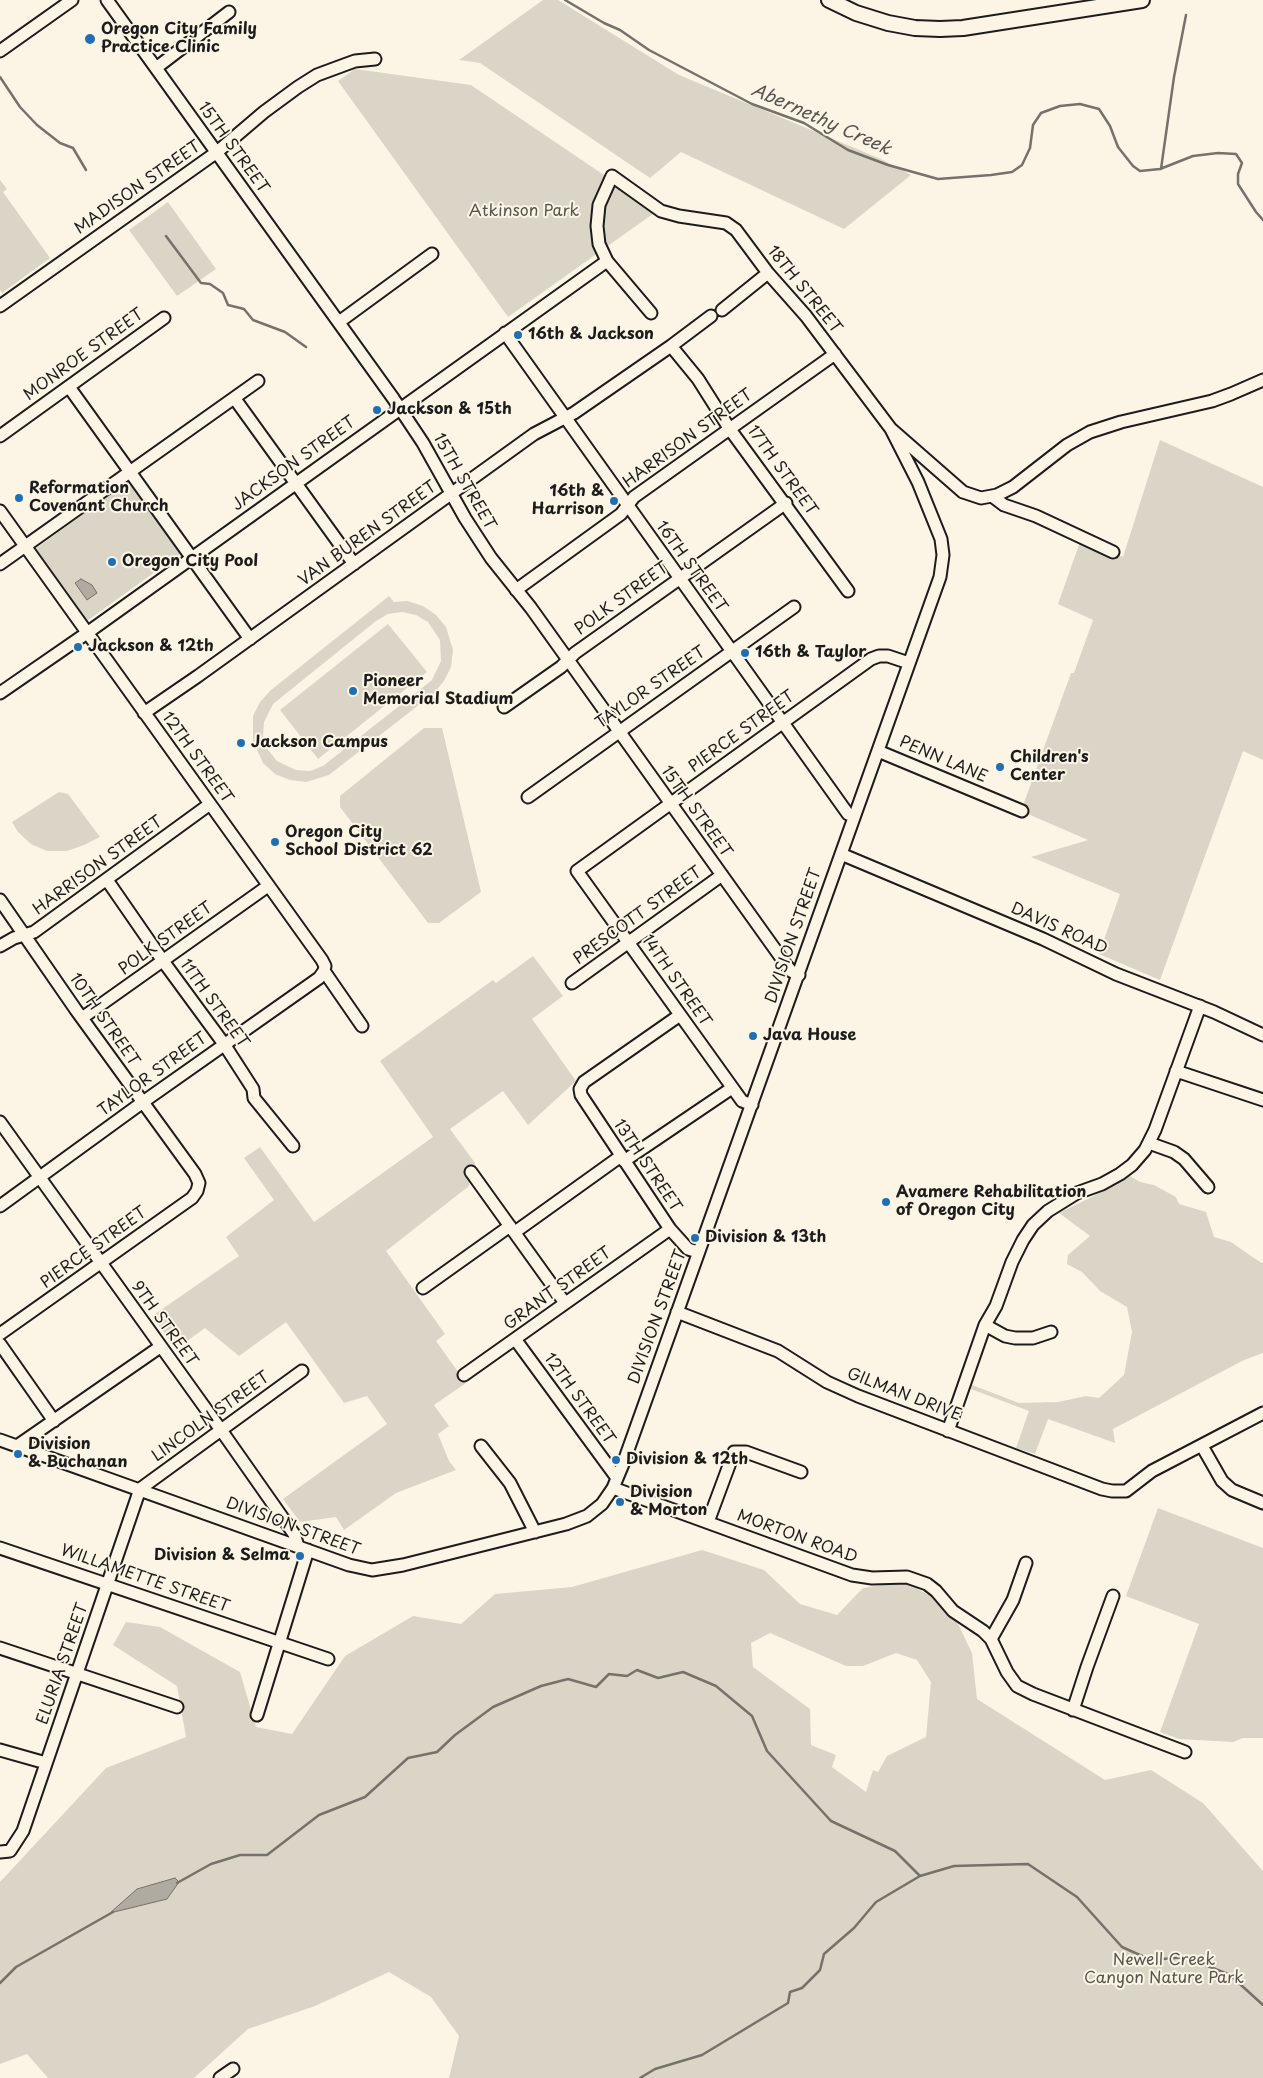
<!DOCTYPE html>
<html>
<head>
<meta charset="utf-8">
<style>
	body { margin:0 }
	canvas { display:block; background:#fcf5e5 }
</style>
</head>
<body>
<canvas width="1263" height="2078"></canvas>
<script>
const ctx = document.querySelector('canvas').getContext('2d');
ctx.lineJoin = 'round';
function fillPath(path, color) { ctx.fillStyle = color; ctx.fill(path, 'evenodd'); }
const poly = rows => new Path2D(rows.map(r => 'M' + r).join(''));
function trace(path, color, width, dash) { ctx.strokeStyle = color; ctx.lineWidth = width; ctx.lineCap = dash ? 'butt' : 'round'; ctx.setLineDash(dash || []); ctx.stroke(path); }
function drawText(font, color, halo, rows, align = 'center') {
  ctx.font = font + ' "Playpen Sans",sans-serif'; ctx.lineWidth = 4; ctx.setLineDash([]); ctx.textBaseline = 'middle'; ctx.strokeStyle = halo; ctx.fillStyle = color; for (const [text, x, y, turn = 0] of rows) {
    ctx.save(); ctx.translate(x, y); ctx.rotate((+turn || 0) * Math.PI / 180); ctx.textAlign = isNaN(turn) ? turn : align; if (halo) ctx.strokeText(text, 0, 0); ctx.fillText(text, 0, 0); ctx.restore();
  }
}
const green = poly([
	[543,0,558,0,679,75,881,159,911,175,844,229,681,152,650,178,480,63,459,60],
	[355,69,471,85,657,211,508,317,338,81],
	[0,180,7,189,3,192,50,258,2,293,0,290],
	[168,202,216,269,177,296,129,230],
	[1160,440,1263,487,1263,760,1243,751,1160,980,1099,954,1120,894,1031,857,1088,840,1021,811,1071,673,1074,673,1093,620,1058,604,1081,539,1123,557],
	[128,482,180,554,87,621,35,549],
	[389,596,394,602,407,601,423,606,436,615,446,627,453,650,451,667,444,681,434,693,329,775,306,782,290,780,275,774,263,763,253,741,253,716,260,702,271,690],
	[402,612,416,615,428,622,440,640,441,661,432,680,323,766,310,771,296,770,277,761,268,750,263,736,264,722,273,704,376,621,388,614],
	[388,624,427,672,318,759,280,710],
	[424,728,442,728,481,892,439,923,428,923,340,807,340,796],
	[59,792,68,794,100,837,84,845,67,851,47,851,31,844,18,832,12,822],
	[533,956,563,996,532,1019,576,1081,528,1125,503,1091,450,1129,475,1163,469,1186,386,1251,445,1334,436,1341,466,1383,434,1405,449,1426,438,1434,449,1461,456,1470,396,1493,344,1530,336,1517,300,1522,283,1499,387,1424,367,1396,344,1403,286,1322,239,1356,205,1328,176,1349,152,1316,239,1256,226,1237,274,1200,244,1158,260,1147,314,1222,433,1137,380,1061,493,980,496,983],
	[1130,1176,1140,1182,1154,1185,1176,1197,1179,1204,1206,1212,1214,1237,1231,1242,1254,1258,1262,1263,1263,1261,1263,1353,1244,1360,1113,1429,1115,1443,1048,1419,1035,1454,1016,1448,1029,1411,971,1389,972,1385,1019,1403,1058,1402,1086,1396,1099,1398,1124,1375,1132,1332,1127,1307,1100,1291,1082,1272,1067,1264,1068,1255,1090,1236,1059,1213,1114,1186],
	[1158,1508,1263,1548,1263,1738,1243,1738,1233,1742,1179,1739,1160,1732,1199,1624,1126,1596],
	[702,1550,764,1570,800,1604,837,1615,863,1588,904,1581,950,1607,972,1653,977,1699,1105,1780,1151,1770,1203,1803,1263,1871,1263,2078,449,2078,459,2036,431,1997,389,1972,315,2006,248,2029,194,2078,48,2078,27,2054,0,2064,0,1882,106,1768,186,1737,177,1686,113,1645,126,1622,160,1627,240,1672,256,1727,292,1734,345,1656,413,1616,461,1624,495,1594,572,1587],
	[770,1633,846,1666,863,1666,896,1653,917,1660,931,1682,926,1737,887,1756,878,1772,873,1770,866,1792,832,1767,836,1755,811,1745,810,1709,753,1667,751,1643]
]);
const water = poly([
	[81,579,92,585,97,593,87,600,75,583,81,579],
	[175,1878,179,1882,167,1899,110,1913,137,1889,175,1878]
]);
const stream = poly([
	[565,0,604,23,620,30,649,50,752,104,804,123,848,150,888,165,938,179,991,175,1012,172,1022,165,1030,148,1033,125,1041,113,1060,106,1080,104,1099,109,1110,126,1118,147,1133,166,1140,171,1160,169,1193,156,1218,153,1236,154,1242,163,1238,174,1238,184,1256,212,1263,220],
	[0,77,20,107,37,125,60,143,73,148,86,170],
	[1161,169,1174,77,1186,15],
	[166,236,201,283,210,284,223,293,228,305,244,309,253,320,285,332,306,347],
	[177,1883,211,1864,240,1855,267,1855,319,1815,365,1797,408,1758,437,1752,455,1735,493,1707,541,1686,568,1679,596,1687,609,1674,627,1676,637,1670,658,1678,683,1672,716,1686,752,1716,767,1751,831,1821,895,1851,920,1876],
	[0,1983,16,1967,113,1912],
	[640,2078,655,2069,702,2055,788,2003,790,1992,802,1988,820,1970,824,1954,854,1928,876,1902,920,1876,954,1866,1028,1864,1077,1897,1122,1947,1151,1960,1186,1957,1230,1975,1263,2005]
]);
const minor = poly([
	[107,0,393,398,423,443,465,518,491,558,531,608,787,966,791,971,799,975],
	[0,51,72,0],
	[156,68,229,12],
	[0,306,217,152,264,112,298,87,317,75,344,65,355,61,375,59],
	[722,310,768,273],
	[651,313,607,261,599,244,597,226,599,205,612,176,661,211,679,216,726,223,736,230,768,273,806,316,891,429,963,492,981,498,997,495,1013,487,1067,445,1090,432,1121,422,1212,401,1231,394,1263,380],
	[339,322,432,254],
	[505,333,848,814,854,816],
	[671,346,698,379,729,428,848,591],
	[69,387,250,639],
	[235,399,354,564],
	[0,436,164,318],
	[992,496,1004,505,1036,516,1113,552],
	[0,511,322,960,325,966,324,971,362,1026],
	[0,564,258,381],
	[516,590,621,514,634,497,835,354],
	[0,693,87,633,607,261],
	[504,707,561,667,575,653,786,503],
	[144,713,198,676,534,434,574,413,671,346,711,316],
	[878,751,1022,811],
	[528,797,794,607],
	[841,854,1043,939,1116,974,1214,1012,1263,1035],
	[107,880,163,961,224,1044,253,1089,254,1098,293,1146],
	[0,900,76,1010,195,1174,199,1183,197,1191,192,1198,0,1334],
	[0,946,14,938,34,932,210,804],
	[572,983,722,875],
	[680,1015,584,1082,580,1089,581,1095,670,1229,688,1249,698,1252],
	[82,1018,268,886],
	[1176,1071,1263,1100],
	[752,1105,742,1101,577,871,871,659,879,656,888,656,909,663],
	[0,1122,221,1430,294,1534,298,1546],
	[1149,1143,1174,1152,1184,1159,1208,1187],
	[624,1161,732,1088],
	[471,1172,565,1303],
	[0,1206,143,1102,319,978,324,971],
	[515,1232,621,1156],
	[423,1288,510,1226],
	[677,1312,778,1351,827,1382,858,1396,1102,1489,1112,1491,1126,1491,1152,1471,1263,1413],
	[985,1325,1005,1336,1015,1338,1033,1338,1051,1332],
	[515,1339,617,1478],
	[0,1344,54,1421],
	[464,1375,670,1229],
	[948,1431,985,1325,996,1306,1012,1262,1023,1240,1033,1225,1048,1211,1077,1193,1102,1184,1120,1174,1132,1165,1145,1150,1155,1130,1200,1006],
	[0,1440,349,1565,372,1570,403,1565,566,1524,587,1516,602,1504,613,1488,623,1464,940,577,943,555,941,539,918,482,891,429],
	[17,1446,160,1347],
	[481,1446,510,1483,535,1532],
	[1202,1446,1222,1481,1232,1490,1263,1503],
	[613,1488,852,1575,872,1578,907,1577,927,1584,936,1591,953,1611,983,1631,991,1639,1007,1672,1017,1686,1033,1694,1185,1752],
	[708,1522,734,1452,746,1452,801,1472],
	[0,1548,328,1659],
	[991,1639,1013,1600,1026,1563],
	[0,1648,177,1707],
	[1073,1710,1087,1667,1113,1596],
	[257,1715,308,1550],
	[0,1750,46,1763],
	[0,1852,10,1851,23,1831,140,1489,302,1371],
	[220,2078,233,2069]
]);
const major = poly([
	[829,0,856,13,888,23,915,28,940,29,963,28,1142,0]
]);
const markers = [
	[90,39,6,"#1f6fb2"],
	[518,335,5,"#1f6fb2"],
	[377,410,5,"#1f6fb2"],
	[19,498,5,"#1f6fb2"],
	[614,501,5,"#1f6fb2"],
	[112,562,5,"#1f6fb2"],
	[78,647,5,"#1f6fb2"],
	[745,653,5,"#1f6fb2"],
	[353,691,5,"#1f6fb2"],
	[241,743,5,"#1f6fb2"],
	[1000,767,5,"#1f6fb2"],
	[275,842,5,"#1f6fb2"],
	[753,1036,5,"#1f6fb2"],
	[886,1202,5,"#1f6fb2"],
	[695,1238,5,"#1f6fb2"],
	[18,1454,5,"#1f6fb2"],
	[616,1460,5,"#1f6fb2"],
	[620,1502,5,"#1f6fb2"],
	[300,1556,5,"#1f6fb2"]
];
const poiNames = [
	["Oregon City Family",101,30],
	["Practice Clinic",101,48],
	["16th & Jackson",528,335],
	["Jackson & 15th",387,410],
	["Reformation",29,489],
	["Covenant Church",29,507],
	["16th &",604,492,"right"],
	["Harrison",604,510,"right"],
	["Oregon City Pool",122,562],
	["Jackson & 12th",88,647],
	["16th & Taylor",755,653],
	["Pioneer",363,682],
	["Memorial Stadium",363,700],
	["Jackson Campus",251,743],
	["Children's",1010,758],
	["Center",1010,776],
	["Oregon City",285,833],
	["School District 62",285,851],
	["Java House",763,1036],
	["Avamere Rehabilitation",896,1193],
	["of Oregon City",896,1211],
	["Division & 13th",705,1238],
	["Division",28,1445],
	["& Buchanan",28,1463],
	["Division & 12th",626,1460],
	["Division",630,1493],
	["& Morton",630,1511],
	["Division & Selma",290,1556,"right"]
];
const streetNames = [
	["15TH STREET",233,148,54],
	["MADISON STREET",138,188,-35],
	["18TH STREET",804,290,51],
	["MONROE STREET",84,355,-36],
	["HARRISON STREET",688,439,-36],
	["JACKSON STREET",294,464,-36],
	["17TH STREET",782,471,54],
	["15TH STREET",464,482,60],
	["VAN BUREN STREET",368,534,-36],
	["16TH STREET",691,567,54],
	["POLK STREET",622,599,-36],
	["TAYLOR STREET",651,688,-35],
	["PIERCE STREET",742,732,-36],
	["12TH STREET",197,758,54],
	["PENN LANE",943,760,23],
	["15TH STREET",696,812,54],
	["HARRISON STREET",98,866,-36],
	["PRESCOTT STREET",638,916,-36],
	["DAVIS ROAD",1059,929,24],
	["DIVISION STREET",794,936,-71],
	["POLK STREET",166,939,-36],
	["14TH STREET",676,981,55],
	["11TH STREET",214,1004,54],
	["10TH STREET",104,1020,55],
	["TAYLOR STREET",153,1075,-36],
	["13TH STREET",647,1166,56],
	["PIERCE STREET",94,1248,-36],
	["GRANT STREET",558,1289,-36],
	["DIVISION STREET",658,1317,-70],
	["9TH STREET",164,1324,54],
	["GILMAN DRIVE",904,1395,21],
	["12TH STREET",579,1399,54],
	["LINCOLN STREET",211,1417,-36],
	["DIVISION STREET",293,1527,20],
	["MORTON ROAD",797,1537,20],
	["WILLAMETTE STREET",145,1579,19],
	["ELURIA STREET",63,1664,-71]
];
const parkNames = [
	["Atkinson Park",524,212],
	["Newell Creek",1164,1961],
	["Canyon Nature Park",1164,1979]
];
const waterNames = [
	["Abernethy Creek",821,120,24]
];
fillPath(green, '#dbd5c8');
fillPath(water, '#b0aba1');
trace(water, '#75726c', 1);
trace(stream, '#75726c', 2.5);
trace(minor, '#1c1c1c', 15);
trace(major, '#1c1c1c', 18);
trace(minor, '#fcf5e5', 11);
trace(major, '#fcf5e5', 14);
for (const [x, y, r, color] of markers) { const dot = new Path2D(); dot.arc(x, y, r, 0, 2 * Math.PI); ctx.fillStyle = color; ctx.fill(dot); trace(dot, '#fcf5e5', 2); }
drawText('bold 16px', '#1c1c1c', '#fcf5e5', poiNames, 'left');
drawText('16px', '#1c1c1c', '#fcf5e5', streetNames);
drawText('16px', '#555450', '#fcf5e5', parkNames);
drawText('italic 18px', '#575551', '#fcf5e5', waterNames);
</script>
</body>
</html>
